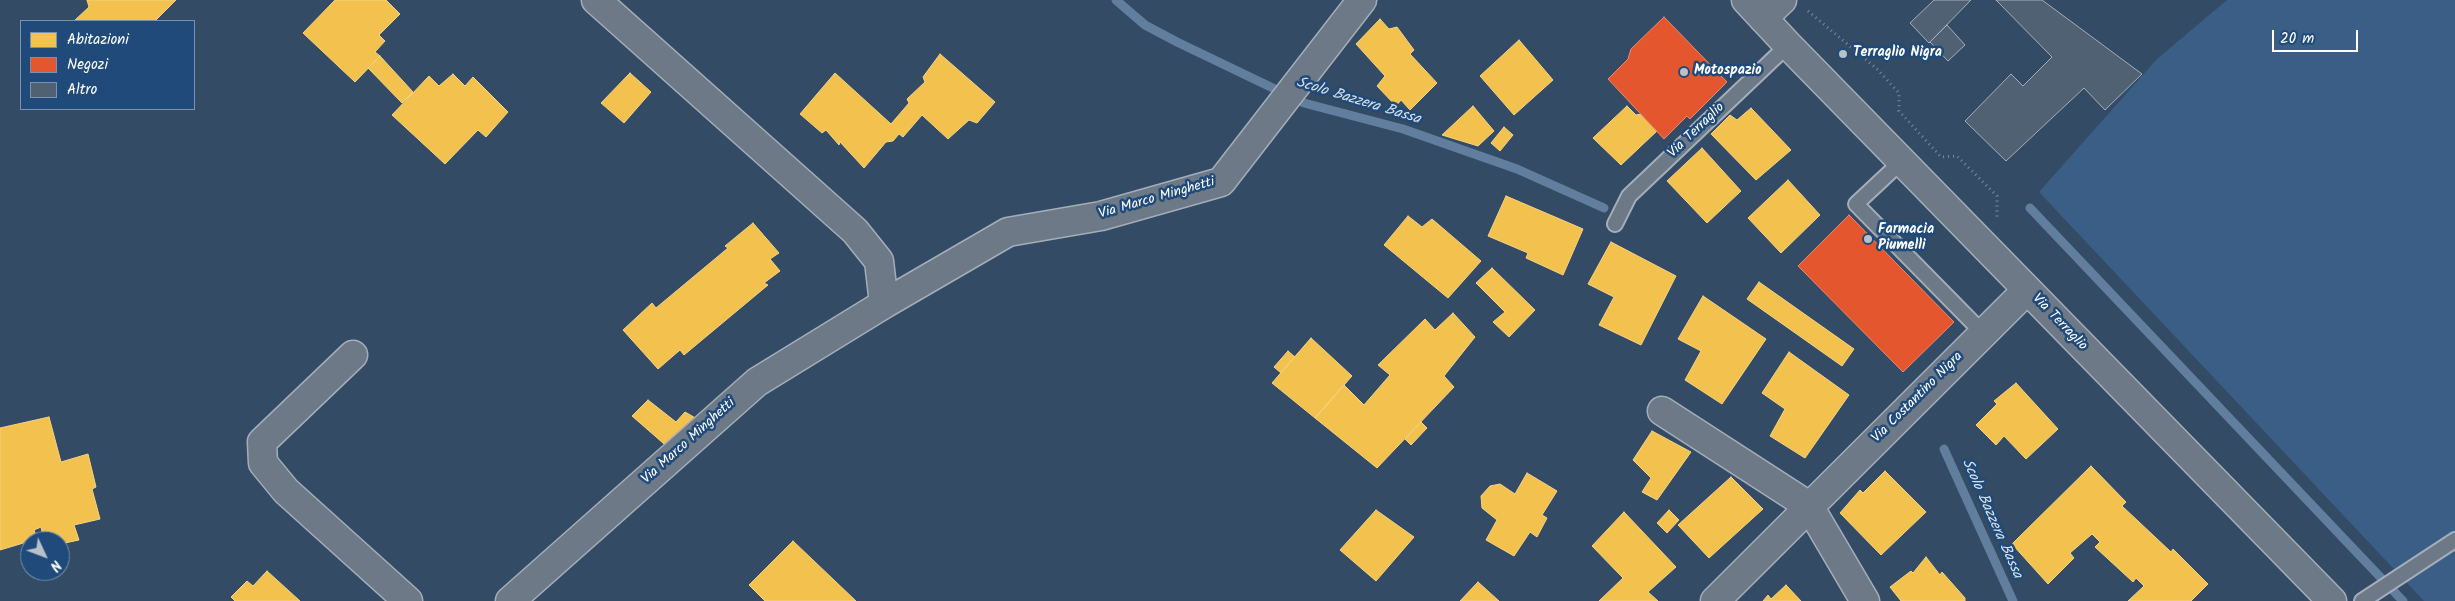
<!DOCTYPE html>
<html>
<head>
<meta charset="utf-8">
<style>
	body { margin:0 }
	#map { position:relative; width:2455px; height:601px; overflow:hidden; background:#344b65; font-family:Kalam,sans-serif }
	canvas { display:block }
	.legend { position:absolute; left:20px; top:20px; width:175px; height:90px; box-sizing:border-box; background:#1f4a7a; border:1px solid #7992af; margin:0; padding:6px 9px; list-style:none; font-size:15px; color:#fff }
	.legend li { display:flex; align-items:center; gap:10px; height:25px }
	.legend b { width:25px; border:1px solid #7992af }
	.north { position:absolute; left:20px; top:531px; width:50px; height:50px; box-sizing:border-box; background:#1f4a7a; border:1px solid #7992af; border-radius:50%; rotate:133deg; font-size:14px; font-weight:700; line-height:20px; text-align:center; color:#fff }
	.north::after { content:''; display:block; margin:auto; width:18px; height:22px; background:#b8c0c9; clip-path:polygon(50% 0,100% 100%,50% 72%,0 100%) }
	.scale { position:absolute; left:2272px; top:30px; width:86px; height:22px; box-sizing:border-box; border:2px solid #fff; border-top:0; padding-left:6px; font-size:15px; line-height:18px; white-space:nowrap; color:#fff; -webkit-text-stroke:4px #1f4a7a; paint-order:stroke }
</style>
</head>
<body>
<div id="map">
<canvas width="2455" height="601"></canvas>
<ul class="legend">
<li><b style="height:14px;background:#f2c14e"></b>Abitazioni</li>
<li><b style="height:14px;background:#e4572e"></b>Negozi</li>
<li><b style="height:14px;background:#506174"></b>Altro</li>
</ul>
<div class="north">N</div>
<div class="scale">20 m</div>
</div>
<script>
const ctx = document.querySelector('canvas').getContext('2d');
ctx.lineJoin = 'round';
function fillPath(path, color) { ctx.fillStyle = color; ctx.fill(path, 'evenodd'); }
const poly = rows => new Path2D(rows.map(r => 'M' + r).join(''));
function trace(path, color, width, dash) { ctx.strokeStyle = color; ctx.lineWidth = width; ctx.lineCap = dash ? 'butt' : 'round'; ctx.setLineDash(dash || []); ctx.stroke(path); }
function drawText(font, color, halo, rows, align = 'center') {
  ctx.font = font + ' Kalam,sans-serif'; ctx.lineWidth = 5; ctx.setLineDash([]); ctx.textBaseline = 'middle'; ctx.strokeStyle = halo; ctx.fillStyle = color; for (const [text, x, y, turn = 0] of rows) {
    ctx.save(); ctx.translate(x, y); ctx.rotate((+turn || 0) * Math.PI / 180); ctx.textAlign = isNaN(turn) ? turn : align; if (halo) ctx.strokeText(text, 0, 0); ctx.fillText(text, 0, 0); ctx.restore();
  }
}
const green = poly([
	[2227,0,2455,0,2455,601,2424,601,2039,192,2157,59]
]);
const homes = poly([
	[87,0,176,0,155,21,74,21,89,7,87,0],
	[335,0,386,0,400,14,379,35,385,41,375,52,380,56,355,82,303,33,335,0],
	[1380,19,1389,29,1397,27,1414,50,1410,54,1437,83,1410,110,1401,100,1396,106,1377,86,1385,76,1356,44,1380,19],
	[1519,40,1553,80,1514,115,1480,76,1519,40],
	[940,54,995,102,977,123,969,120,948,139,922,115,903,137,899,134,893,141,886,142,864,168,840,142,839,145,826,130,822,133,800,114,835,73,891,124,909,103,907,99,925,82,923,77,940,54],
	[380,56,413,92,402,103,368,68,380,56],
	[630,73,651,92,624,123,601,103,630,73],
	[453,74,465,86,473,77,508,112,486,137,478,130,445,164,392,115,429,76,439,86,453,74],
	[1473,106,1494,131,1478,146,1442,135,1473,106],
	[1627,106,1636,115,1641,114,1657,131,1621,165,1593,138,1627,106],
	[1751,108,1791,150,1756,180,1711,134,1730,115,1737,120,1751,108],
	[1504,127,1513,135,1500,151,1491,143,1504,127],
	[1702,148,1741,191,1707,223,1667,181,1702,148],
	[1788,180,1820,215,1781,253,1748,218,1788,180],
	[1506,196,1583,229,1563,275,1526,258,1528,253,1488,236,1506,196],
	[1408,216,1422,227,1432,219,1481,261,1448,298,1384,245,1408,216],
	[753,223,779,253,770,259,780,271,764,283,768,285,684,355,680,350,658,369,623,330,652,303,656,308,728,248,725,246,753,223],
	[1611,242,1676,276,1641,345,1599,325,1614,297,1588,284,1611,242],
	[1492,268,1535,310,1509,337,1493,322,1505,312,1476,283,1492,268],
	[1759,282,1854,349,1842,366,1747,299,1759,282],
	[1703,296,1766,339,1722,404,1685,380,1701,351,1678,339,1703,296],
	[1453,313,1475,337,1444,376,1454,387,1377,468,1315,418,1344,385,1364,405,1390,375,1378,365,1425,319,1435,330,1453,313],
	[1311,338,1352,376,1315,418,1272,383,1311,338],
	[1288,351,1295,357,1281,373,1274,367,1288,351],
	[1789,352,1849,395,1805,458,1770,436,1785,409,1762,393,1789,352],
	[2016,383,2058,429,2026,459,2004,436,1996,445,1976,425,1997,404,1994,401,2016,383],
	[648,400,676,422,685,412,699,420,671,450,632,416,648,400],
	[49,417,61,462,88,454,96,487,92,489,100,519,74,525,79,540,60,544,60,541,44,541,41,527,34,530,38,541,30,541,0,550,0,428,49,417],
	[1421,422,1427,428,1411,445,1405,439,1421,422],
	[1652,431,1691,452,1657,500,1642,492,1651,478,1633,460,1652,431],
	[2091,466,2126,502,2122,506,2171,552,2173,549,2208,584,2191,601,2128,601,2144,586,2136,578,2133,582,2095,547,2100,542,2092,534,2070,553,2074,558,2048,584,2012,544,2091,466],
	[1885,471,1926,512,1881,555,1840,513,1860,490,1863,493,1885,471],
	[1527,473,1557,491,1542,515,1547,518,1537,537,1530,532,1514,556,1486,540,1497,520,1482,508,1481,496,1490,486,1500,484,1515,494,1527,473],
	[1731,477,1763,509,1709,558,1678,525,1731,477],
	[1376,510,1414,537,1376,581,1340,550,1376,510],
	[1669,510,1679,520,1667,533,1657,523,1669,510],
	[1624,512,1676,567,1648,592,1658,601,1599,601,1623,578,1592,546,1624,512],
	[793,541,856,601,765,601,749,585,793,541],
	[1926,557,1940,575,1942,572,1965,598,1965,601,1901,601,1890,587,1911,571,1913,573,1926,557],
	[267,571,300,601,235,601,231,597,247,581,253,586,267,571],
	[1478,582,1499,601,1460,601,1478,582],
	[1786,585,1801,601,1763,601,1768,595,1771,599,1786,585]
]);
const shops = poly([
	[1664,17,1727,82,1690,119,1687,116,1664,139,1608,79,1628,59,1631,49,1664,17],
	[1849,215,1954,322,1903,372,1798,266,1849,215]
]);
const stream = poly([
	[1116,0,1145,25,1177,42,1304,103,1403,129,1517,169,1604,208],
	[2030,208,2403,601],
	[1944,449,2013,601]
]);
const building = poly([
	[1934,0,1971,0,1929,43,1910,23,1934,0],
	[1996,0,2042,0,2142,74,2105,110,2084,88,2006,161,1965,121,2011,74,2023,86,2052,57,1996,0],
	[1947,25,1965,45,1948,61,1930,42,1947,25]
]);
const path = poly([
	[1808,11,1877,69,1899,93,1899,111,1941,157,1957,156,1997,196,1997,217]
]);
const lane = poly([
	[1902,161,1856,204,1983,333],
	[1615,224,1629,196,1788,45],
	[2362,601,2455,540]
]);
const street = poly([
	[596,0,855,231,879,261,884,304],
	[1763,18,1782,0],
	[353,355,262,442,263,463,286,491,408,601],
	[1662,411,1809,506,1865,601],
	[510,601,757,382,884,304,1008,232,1101,216,1221,182,1362,0],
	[1715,601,2027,290]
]);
const primary = poly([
	[1746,0,1788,45,2332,601]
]);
const markers = [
	[1843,54,5,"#b8c0c9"],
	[1684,72,5,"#b8c0c9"],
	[1868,239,5,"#b8c0c9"]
];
const poiNames = [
	["Terraglio Nigra",1853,54],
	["Motospazio",1694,72],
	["Farmacia",1878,231],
	["Piumelli",1878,247]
];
const streetNames = [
	["Via Terraglio",1697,131,-44],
	["Via Marco Minghetti",1157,199,-16],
	["Via Terraglio",2059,323,46],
	["Via Costantino Nigra",1918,398,-45],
	["Via Marco Minghetti",689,442,-42]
];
const waterNames = [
	["Scolo Bazzera Bassa",1358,102,17],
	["Scolo Bazzera Bassa",1991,519,66]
];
fillPath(green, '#3b5e86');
fillPath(homes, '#f2c14e');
trace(homes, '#f6d483', 1);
fillPath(shops, '#e4572e');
trace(shops, '#ec896d', 1);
trace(stream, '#617e9e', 9);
fillPath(building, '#506174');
trace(building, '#a4aeba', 1);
trace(lane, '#a4aeba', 18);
trace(street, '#a4aeba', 31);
trace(primary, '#a4aeba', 31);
trace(path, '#7e8895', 3, [1, 4]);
trace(lane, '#6d7986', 14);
trace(street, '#6d7986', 28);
trace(primary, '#6d7986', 28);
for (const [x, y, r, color] of markers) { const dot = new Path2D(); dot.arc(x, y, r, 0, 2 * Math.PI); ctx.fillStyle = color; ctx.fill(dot); trace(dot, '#1f4a7a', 2); }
drawText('bold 14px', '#fff', '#1f4a7a', poiNames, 'left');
drawText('14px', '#fff', '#1f4a7a', streetNames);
drawText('italic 15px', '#d8e0e8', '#1f4a7a', waterNames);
</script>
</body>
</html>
